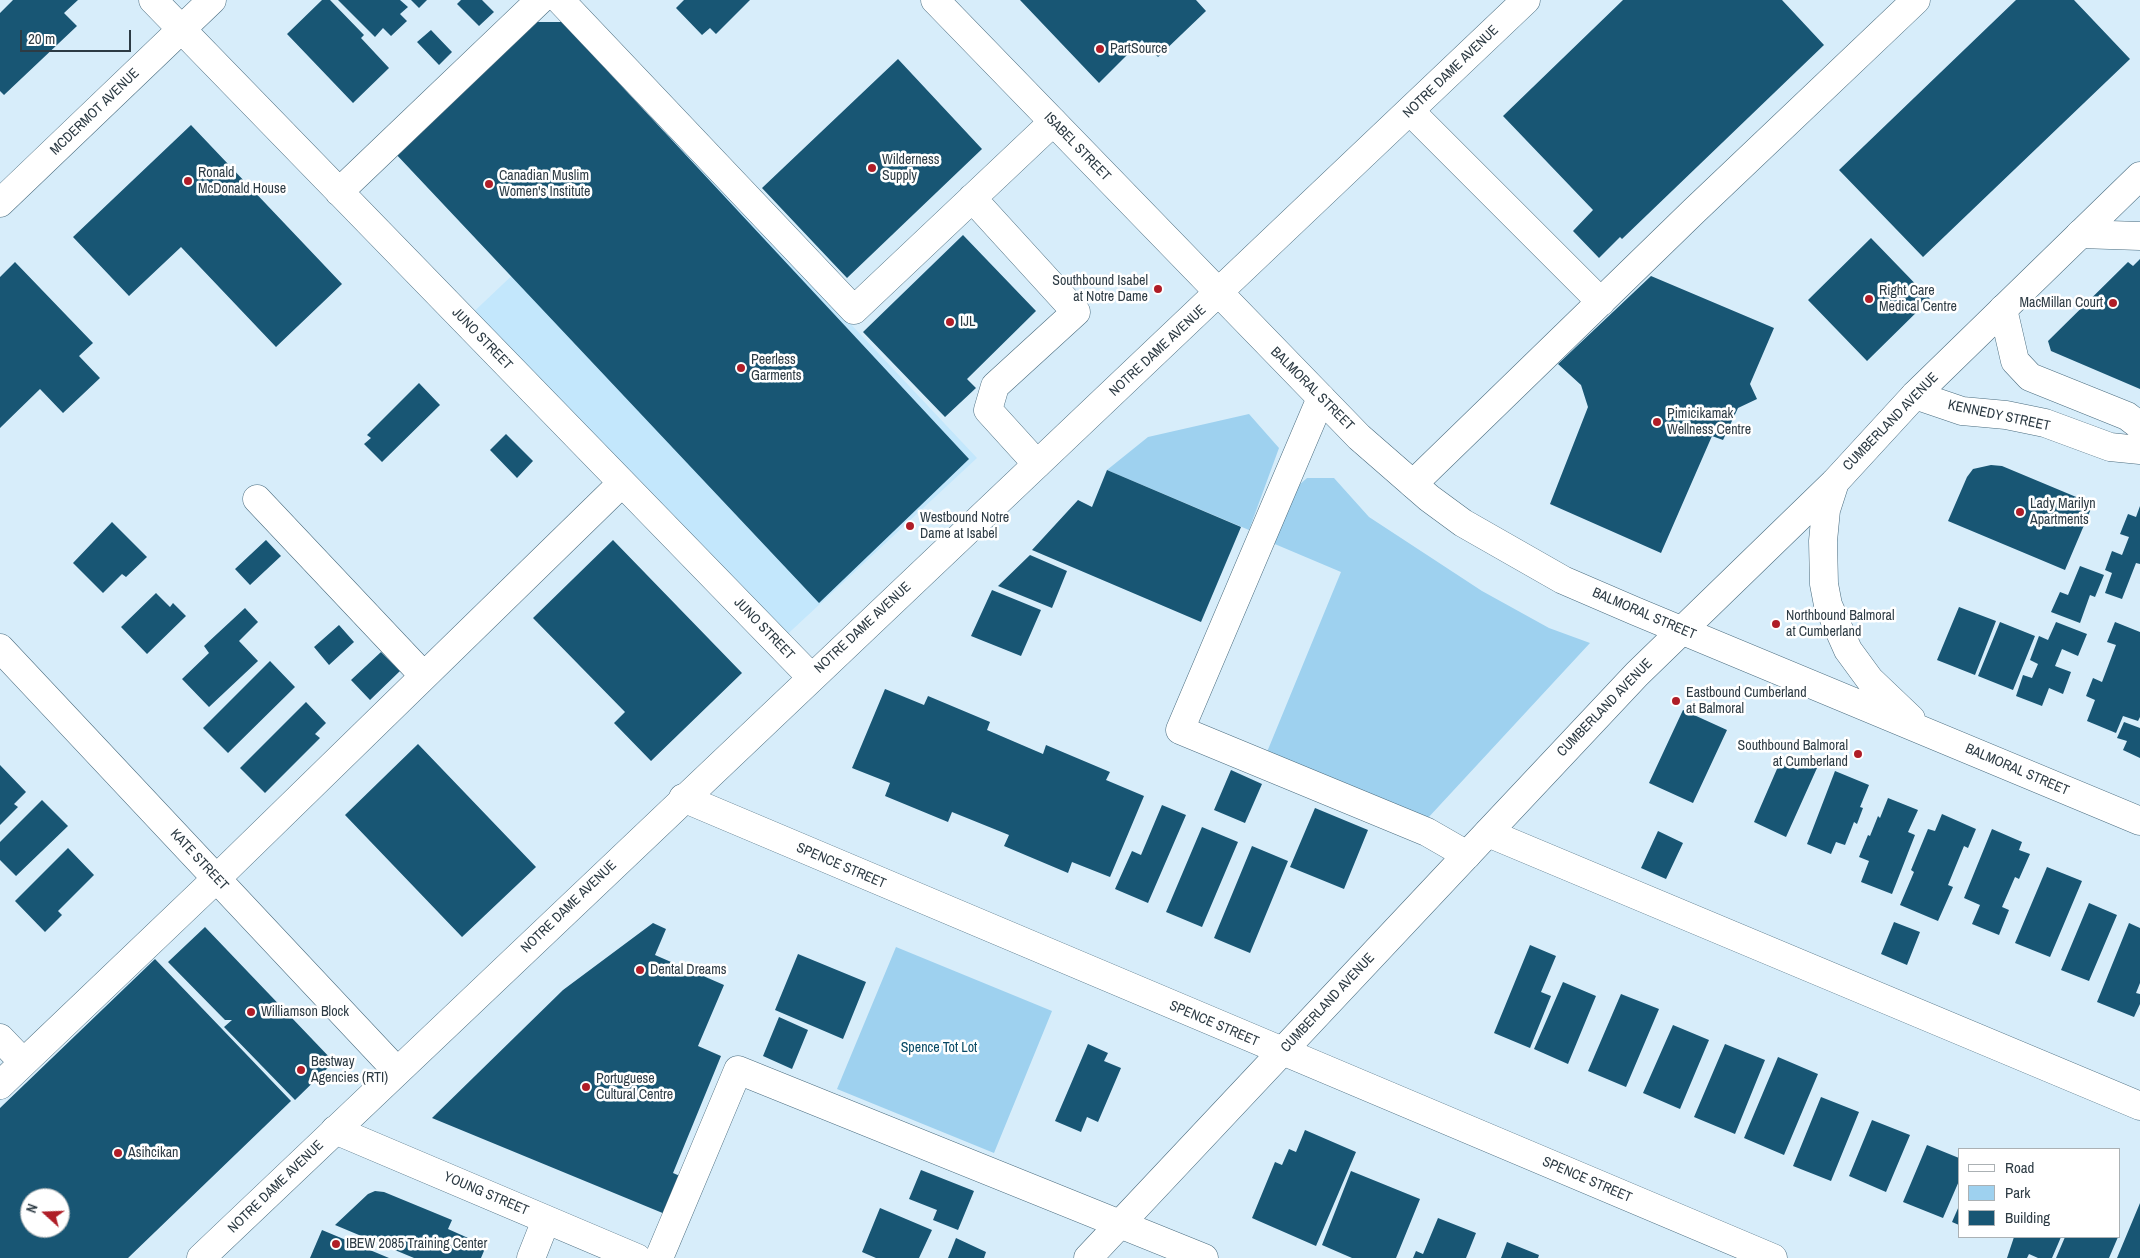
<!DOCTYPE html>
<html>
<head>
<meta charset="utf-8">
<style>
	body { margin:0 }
	#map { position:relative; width:2140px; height:1258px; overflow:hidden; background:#d7edfa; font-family:"Archivo Narrow",sans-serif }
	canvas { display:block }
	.legend { position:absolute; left:1958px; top:1148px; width:162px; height:90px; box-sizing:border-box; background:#fff; border:1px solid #abb1b4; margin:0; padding:6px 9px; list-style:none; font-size:15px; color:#2d3b44 }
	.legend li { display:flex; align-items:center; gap:10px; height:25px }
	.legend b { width:25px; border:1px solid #abb1b4 }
	.north { position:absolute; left:20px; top:1188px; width:50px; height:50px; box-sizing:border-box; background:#fff; border:1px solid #abb1b4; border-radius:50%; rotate:290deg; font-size:14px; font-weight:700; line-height:20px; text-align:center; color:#2d3b44 }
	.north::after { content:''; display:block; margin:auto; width:18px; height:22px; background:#af1d27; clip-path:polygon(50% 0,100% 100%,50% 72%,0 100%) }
	.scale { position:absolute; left:20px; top:30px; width:111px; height:22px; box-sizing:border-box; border:2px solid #2d3b44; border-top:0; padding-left:6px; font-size:15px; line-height:18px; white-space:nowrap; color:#2d3b44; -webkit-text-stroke:4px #fff; paint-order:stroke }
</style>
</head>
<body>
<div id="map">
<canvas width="2140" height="1258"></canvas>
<ul class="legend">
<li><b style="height:6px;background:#fff"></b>Road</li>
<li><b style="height:14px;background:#9ed1ef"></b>Park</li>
<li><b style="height:14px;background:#185674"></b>Building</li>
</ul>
<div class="north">N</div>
<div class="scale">20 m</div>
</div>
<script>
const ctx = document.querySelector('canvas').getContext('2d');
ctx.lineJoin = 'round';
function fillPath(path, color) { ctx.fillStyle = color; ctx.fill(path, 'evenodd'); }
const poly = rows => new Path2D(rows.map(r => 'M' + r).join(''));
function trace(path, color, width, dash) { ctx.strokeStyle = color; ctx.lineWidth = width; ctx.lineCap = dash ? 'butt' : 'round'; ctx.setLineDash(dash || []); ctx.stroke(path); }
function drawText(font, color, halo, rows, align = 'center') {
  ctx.font = font + ' "Archivo Narrow",sans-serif'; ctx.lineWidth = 5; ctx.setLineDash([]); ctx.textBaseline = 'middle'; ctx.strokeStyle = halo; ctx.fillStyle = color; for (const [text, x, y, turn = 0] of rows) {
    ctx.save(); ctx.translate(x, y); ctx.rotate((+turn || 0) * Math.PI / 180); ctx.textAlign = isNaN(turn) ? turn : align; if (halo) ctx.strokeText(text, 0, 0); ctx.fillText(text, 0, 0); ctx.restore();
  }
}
const built = poly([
	[675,121,846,319,977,458,778,643,464,321]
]);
const green = poly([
	[1249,414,1279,448,1249,530,1107,470,1148,437],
	[1307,478,1334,478,1369,517,1482,591,1549,628,1590,643,1427,819,1267,752,1341,572,1270,542,1291,492],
	[896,947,1052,1011,994,1153,837,1089]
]);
const building = poly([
	[13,0,78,0,64,13,77,26,4,95,0,91,0,13],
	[322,0,330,0,364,35,361,38,389,68,353,103,287,34],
	[338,0,400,0,408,7,400,14,407,21,391,36,383,28,375,37],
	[411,0,427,0,419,8],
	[461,0,482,0,494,12,479,26,457,4],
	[684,0,750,0,716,34,710,28,702,35,676,8],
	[1020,0,1196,0,1206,11,1158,57,1142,40,1099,83],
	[1623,0,1782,0,1824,45,1622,239,1620,237,1599,258,1573,231,1593,210,1503,116],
	[2016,0,2074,0,2130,59,1923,257,1839,170],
	[534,22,562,22,969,459,819,603,394,152],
	[431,30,452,52,439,65,417,42],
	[898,59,982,149,847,278,762,188],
	[191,125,342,284,276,347,181,247,129,296,73,237],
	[963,235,1036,311,967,379,976,388,945,417,863,332],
	[1871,238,1930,299,1867,361,1808,300],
	[2140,259,2140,389,2051,351,2048,341,2128,262,2133,266],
	[15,262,93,343,79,356,100,378,63,413,40,389,0,428,0,277],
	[1651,276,1774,328,1750,384,1757,399,1738,408,1723,440,1712,436,1661,553,1550,504,1588,407,1581,385,1558,364],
	[419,383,440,405,382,462,364,444,371,438,367,435],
	[506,434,533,461,517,478,490,450],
	[1991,465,2002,466,2093,504,2065,570,1948,521,1967,477,1973,469],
	[1107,470,1241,527,1201,622,1032,550,1078,500,1092,507],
	[2140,506,2140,564,2136,563,2122,599,2105,593,2112,573,2105,570,2112,551,2122,555,2129,537,2120,534,2128,514,2136,517],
	[112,522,147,557,126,577,122,574,103,593,73,563],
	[266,540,281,556,250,585,235,569],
	[613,540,742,673,651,761,614,723,625,712,533,618],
	[1030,555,1067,571,1052,608,998,586],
	[2080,566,2104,575,2095,597,2090,595,2080,623,2051,612,2060,592,2068,595],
	[992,590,1041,610,1021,656,971,636],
	[156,593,170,607,173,603,186,616,147,654,121,627],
	[1959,607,1996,621,1975,675,1937,660],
	[245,608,258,622,239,641,258,661,209,707,182,679,209,653,204,646],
	[2000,622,2035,636,2013,690,1978,676],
	[2056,622,2087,634,2078,656,2062,649,2055,666,2071,672,2063,694,2049,688,2042,706,2016,696,2023,675,2032,678,2038,664,2030,660,2039,636,2048,640],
	[2115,622,2140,632,2140,717,2138,721,2123,716,2116,733,2087,721,2095,700,2086,696,2093,678,2102,682,2116,645,2107,642],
	[339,625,354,642,329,665,314,647],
	[381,652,400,671,370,700,351,680],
	[270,661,295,687,228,753,203,728],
	[885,689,924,705,928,696,990,722,987,730,1043,754,1046,745,1110,772,1106,780,1144,796,1110,877,1072,862,1068,873,1004,846,1009,835,952,812,948,822,885,796,890,783,852,768],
	[306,702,326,723,315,734,320,738,265,793,240,768],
	[1683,710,1727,730,1693,803,1649,783],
	[2124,722,2140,728,2140,758,2123,750,2127,741,2117,738],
	[418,744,536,867,462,937,345,815],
	[1801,761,1817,768,1786,837,1754,822,1780,762,1798,770],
	[0,765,26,792,14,804,18,807,0,825],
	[1231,770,1262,784,1245,823,1214,810],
	[1835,771,1869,785,1860,807,1863,808,1857,824,1854,822,1845,845,1836,842,1831,854,1807,844],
	[1888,798,1918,810,1908,832,1915,835,1892,894,1861,882,1869,861,1859,857,1868,835,1870,836,1878,816,1880,818],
	[42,800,68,826,16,876,0,860,0,842],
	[1162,805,1186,815,1148,903,1115,889,1132,851,1141,855],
	[1315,808,1368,830,1344,889,1290,867],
	[1942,814,1976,829,1968,848,1964,846,1948,885,1953,887,1938,921,1900,905,1914,872,1911,870,1928,829,1935,831],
	[1202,827,1238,842,1202,927,1166,912],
	[1992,829,2022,842,2019,850,2030,854,2019,879,2015,877,2002,907,2009,910,1999,935,1972,924,1980,905,1964,898],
	[1658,831,1683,843,1666,879,1641,868],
	[1252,846,1288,861,1250,953,1214,938],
	[68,848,94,875,58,911,62,915,45,932,15,901],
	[2047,867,2082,881,2050,957,2015,943],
	[2089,903,2117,915,2089,981,2061,970],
	[1894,922,1920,932,1907,965,1881,954],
	[653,923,666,929,655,955,724,985,698,1046,721,1056,673,1173,680,1176,665,1214,432,1118,563,990],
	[2129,923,2140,928,2140,983,2136,993,2140,994,2140,1004,2134,1017,2097,1002],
	[205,927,334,1062,295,1100,224,1027,232,1020,225,1020,168,962],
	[1530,945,1556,956,1541,992,1551,996,1530,1048,1494,1033],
	[798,954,866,982,843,1039,775,1010],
	[155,959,291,1101,128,1258,0,1258,0,1108],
	[30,1198,60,1198,60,1228,30,1228],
	[1563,982,1596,996,1568,1064,1534,1049],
	[1621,994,1659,1009,1626,1087,1588,1071],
	[779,1017,808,1030,792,1069,763,1056],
	[1673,1025,1709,1040,1680,1109,1643,1093],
	[1088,1044,1108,1053,1104,1061,1121,1068,1098,1122,1087,1117,1081,1132,1055,1121],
	[1725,1044,1765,1060,1735,1134,1694,1117],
	[1778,1057,1818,1074,1784,1155,1744,1138],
	[1821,1097,1859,1112,1831,1181,1793,1166],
	[1872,1120,1910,1135,1886,1192,1849,1176],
	[1305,1130,1356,1152,1316,1246,1252,1218,1275,1162,1282,1165,1289,1149,1296,1152],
	[1927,1145,1959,1158,1959,1181,1943,1218,1903,1202],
	[921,1170,974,1191,958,1230,933,1220,937,1210,909,1199],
	[1351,1171,1420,1199,1396,1258,1352,1258,1322,1245],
	[375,1191,384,1192,452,1220,448,1229,486,1246,481,1258,414,1258,335,1225,368,1194],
	[2140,1203,2140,1258,2117,1258],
	[1959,1206,1959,1225,1952,1222],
	[880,1208,932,1230,919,1258,876,1258,862,1252],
	[1438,1218,1476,1233,1466,1258,1413,1258,1416,1251,1423,1254],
	[322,1230,389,1258,310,1258],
	[2014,1237,2061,1237,2052,1258,2038,1258,2029,1254,2027,1258,2007,1258],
	[2065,1237,2118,1237,2109,1258,2056,1258],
	[956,1238,986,1252,984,1258,948,1258],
	[1507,1242,1539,1255,1538,1258,1501,1258]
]);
const minor = poly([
	[153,0,811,677],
	[560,0,854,310,1053,122],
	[1410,111,1601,302],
	[339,192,540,0],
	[972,198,1076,312,995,386,988,410,1037,464],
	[0,203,212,0],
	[2080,234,2140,236],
	[2003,309,2015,361,2030,377,2127,416,2140,426],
	[1915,395,1962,411,2006,415,2045,423,2110,447,2140,450],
	[1321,398,1180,730,1427,832,1467,855],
	[1413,484,1694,211,1916,0],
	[257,499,424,676],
	[0,648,397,1071],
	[683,798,1773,1258],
	[1488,833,2140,1106],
	[0,1038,23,1062],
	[0,1085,216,879,622,483],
	[335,1130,637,1258],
	[531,1258,546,1220],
	[659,1258,738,1070,1204,1258]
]);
const major = poly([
	[935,0,1359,437,1429,498,1463,523,1563,580,1635,611,2140,821],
	[1835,482,1826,510,1823,541,1824,584,1828,605,1848,650,1870,680,1911,719],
	[201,1258,1526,0],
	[1088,1258,1637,674,1835,482,1915,395,2140,176]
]);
const markers = [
	[1100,49,5,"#af1d27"],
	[872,168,5,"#af1d27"],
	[188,181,5,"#af1d27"],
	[489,184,5,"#af1d27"],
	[1158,289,5,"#af1d27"],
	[1869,299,5,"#af1d27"],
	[2113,303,5,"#af1d27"],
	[950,322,5,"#af1d27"],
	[741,368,5,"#af1d27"],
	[1657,422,5,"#af1d27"],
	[2020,512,5,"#af1d27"],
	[910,526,5,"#af1d27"],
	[1776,624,5,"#af1d27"],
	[1676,701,5,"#af1d27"],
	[1858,754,5,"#af1d27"],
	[640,970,5,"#af1d27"],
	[251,1012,5,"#af1d27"],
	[301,1070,5,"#af1d27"],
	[586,1087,5,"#af1d27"],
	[118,1153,5,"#af1d27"],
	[336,1244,5,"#af1d27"]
];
const poiNames = [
	["PartSource",1110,49],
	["Wilderness",882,160],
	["Supply",882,176],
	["Ronald",198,173],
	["McDonald House",198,189],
	["Canadian Muslim",499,176],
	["Women's Institute",499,192],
	["Southbound Isabel",1148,281,"right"],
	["at Notre Dame",1148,297,"right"],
	["Right Care",1879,291],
	["Medical Centre",1879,307],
	["MacMillan Court",2103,303,"right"],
	["IJL",960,322],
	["Peerless",751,360],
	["Garments",751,376],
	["Pimicikamak",1667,414],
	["Wellness Centre",1667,430],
	["Lady Marilyn",2030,504],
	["Apartments",2030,520],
	["Westbound Notre",920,518],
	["Dame at Isabel",920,534],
	["Northbound Balmoral",1786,616],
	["at Cumberland",1786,632],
	["Eastbound Cumberland",1686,693],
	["at Balmoral",1686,709],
	["Southbound Balmoral",1848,746,"right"],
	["at Cumberland",1848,762,"right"],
	["Dental Dreams",650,970],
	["Williamson Block",261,1012],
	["Bestway",311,1062],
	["Agencies (RTI)",311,1078],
	["Portuguese",596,1079],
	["Cultural Centre",596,1095],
	["Asihcikan",128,1153],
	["IBEW 2085 Training Center",346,1244]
];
const streetNames = [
	["NOTRE DAME AVENUE",1451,72,-44],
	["MCDERMOT AVENUE",95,112,-44],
	["ISABEL STREET",1077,147,46],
	["JUNO STREET",482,339,46],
	["NOTRE DAME AVENUE",1158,351,-43],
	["BALMORAL STREET",1312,389,45],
	["KENNEDY STREET",1999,416,12],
	["CUMBERLAND AVENUE",1891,422,-46],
	["BALMORAL STREET",1644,614,23],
	["NOTRE DAME AVENUE",863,628,-43],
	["JUNO STREET",764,629,46],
	["CUMBERLAND AVENUE",1605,708,-46],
	["BALMORAL STREET",2017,770,23],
	["KATE STREET",199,860,47],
	["SPENCE STREET",841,866,23],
	["NOTRE DAME AVENUE",569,907,-44],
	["CUMBERLAND AVENUE",1328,1003,-47],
	["SPENCE STREET",1214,1024,23],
	["SPENCE STREET",1587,1180,23],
	["NOTRE DAME AVENUE",276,1187,-44],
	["YOUNG STREET",486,1194,23]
];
const parkNames = [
	["Spence Tot Lot",939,1048]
];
fillPath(built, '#c3e7fc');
fillPath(green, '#9ed1ef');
fillPath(building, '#185674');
trace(minor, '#4a6c7f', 29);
trace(major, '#4a6c7f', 29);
trace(minor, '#fff', 28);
trace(major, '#fff', 28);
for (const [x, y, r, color] of markers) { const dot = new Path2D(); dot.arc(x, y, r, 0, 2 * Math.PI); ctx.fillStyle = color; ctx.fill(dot); trace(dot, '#fff', 2); }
drawText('14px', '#2d3b44', '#fff', poiNames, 'left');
drawText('14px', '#2d3b44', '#fff', streetNames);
drawText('14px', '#064864', '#fff', parkNames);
</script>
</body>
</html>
